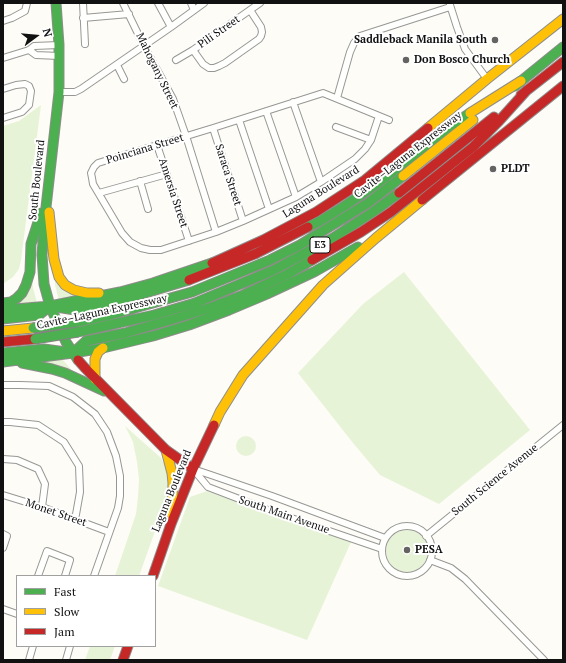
<!DOCTYPE html>
<html>
<head>
<meta charset="utf-8">
<style>
	body { margin:0 }
	#map { position:relative; width:566px; height:663px; overflow:hidden; background:#fdfcf7; font-family:"PT Serif",serif }
	canvas { display:block }
	.frame { position:absolute; inset:0; border:4px solid #111; pointer-events:none }
	.legend { position:absolute; left:16px; top:575px; width:140px; height:72px; box-sizing:border-box; background:#fff; border:1px solid #a0a0a0; margin:0; padding:5px 7px; list-style:none; font-size:12px; color:#111 }
	.legend li { display:flex; align-items:center; gap:8px; height:20px }
	.legend b { width:20px; border:1px solid #a0a0a0 }
	.north { position:absolute; left:16px; top:16px; width:40px; height:40px; -webkit-text-stroke:3px #fff; paint-order:stroke; rotate:74deg; font-size:11px; font-weight:700; line-height:16px; text-align:center; color:#111 }
	.north::after { content:''; display:block; margin:auto; width:14px; height:18px; background:#111; clip-path:polygon(50% 0,100% 100%,50% 72%,0 100%) }
</style>
</head>
<body>
<div id="map">
<canvas width="566" height="663"></canvas>
<div class="frame"></div>
<ul class="legend">
<li><b style="height:5px;background:#4caf50"></b>Fast</li>
<li><b style="height:5px;background:#ffc107"></b>Slow</li>
<li><b style="height:5px;background:#c62828"></b>Jam</li>
</ul>
<div class="north">N</div>
</div>
<script>
const ctx = document.querySelector('canvas').getContext('2d');
ctx.lineJoin = 'round';
function fillPath(path, color) { ctx.fillStyle = color; ctx.fill(path, 'evenodd'); }
const poly = rows => new Path2D(rows.map(r => 'M' + r).join(''));
function trace(path, color, width, dash) { ctx.strokeStyle = color; ctx.lineWidth = width; ctx.lineCap = dash ? 'butt' : 'round'; ctx.setLineDash(dash || []); ctx.stroke(path); }
function drawText(font, color, halo, rows, align = 'center') {
  ctx.font = font + ' "PT Serif",serif'; ctx.lineWidth = 4; ctx.setLineDash([]); ctx.textBaseline = 'middle'; ctx.strokeStyle = halo; ctx.fillStyle = color; for (const [text, x, y, turn = 0] of rows) {
    ctx.save(); ctx.translate(x, y); ctx.rotate((+turn || 0) * Math.PI / 180); ctx.textAlign = isNaN(turn) ? turn : align; if (halo) ctx.strokeText(text, 0, 0); ctx.fillText(text, 0, 0); ctx.restore();
  }
}
const green = poly([
	[41,105,21,260,19,269,13,277,3,284,3,126,19,121],
	[404,272,530,430,439,504,380,475,353,443,298,373,363,304],
	[55,276,84,296,59,300,55,285],
	[32,277,33,288,37,303,5,306],
	[62,359,78,377,35,362],
	[125,426,161,458,166,467,169,479,169,492,139,576,115,576,136,514,138,497,139,479,137,462,133,442],
	'236 446a10 10 0 1 1 20 0a10 10 0 1 1-20 0Z',
	[207,491,351,542,307,640,158,586,190,497],
	'386 551a21 21 0 1 1 42 0a21 21 0 1 1-42 0Z',
	[90,646,115,646,110,660,85,660]
]);
const street = poly([
	[83,3,85,44],
	[123,3,144,46,173,99,186,136,216,232],
	[158,3,171,27],
	[191,3,194,10],
	[450,5,457,27,465,49,487,79],
	[83,18,129,14],
	[3,21,12,18,25,11,27,3],
	[29,50,36,55,59,56],
	[193,50,203,64,209,68,214,68,219,66,225,63,259,39,261,36,262,32,261,27,250,10],
	[3,58,29,50,34,46,59,45],
	[176,60,193,50,260,3],
	[117,65,124,79],
	[3,89,16,85,25,84,29,86,31,91,29,105,22,112,3,118],
	[59,92,75,92,81,89,171,27,204,3],
	[337,98,350,52,354,43,360,36,450,7],
	[293,102,321,182],
	[266,111,296,197],
	[379,116,371,140,365,149,355,159,321,182,296,197,243,221,216,232,161,250,150,250,141,248,130,242,122,233,93,184,92,178,91,173,94,167,98,163,213,128,323,93,389,120],
	[239,120,269,209],
	[336,127,371,140],
	[213,128,243,221],
	[157,145,189,241],
	[140,181,148,209],
	[99,193,167,174],
	[3,385,20,385,49,386,73,397,95,414,107,432,116,456,120,476,120,496,118,508,94,576],
	[3,422,10,422,38,425,64,442,79,466,80,492,75,520],
	[3,459,17,460,38,469,45,484,42,507],
	[193,469,208,487,268,510,382,549],
	[193,469,211,475,272,496,385,538],
	[3,495,42,507,109,532],
	'382 551a25 25 0 1 1 50 0a25 25 0 1 1-50 0Z',
	[3,534,7,536,3,548],
	[426,536,563,425],
	[430,560,451,568,465,579,544,660],
	[38,576,47,551,70,560,65,576],
	[3,609,17,614],
	[29,660,33,646],
	[66,660,70,646]
]);
const fast = poly([
	[56,3,59,45,59,92,45,216,42,255,44,284,50,306,66,342,78,360],
	[515,86,563,47],
	[308,227,320,221,343,207,368,190,386,177,450,126,470,113],
	[3,303,11,302,17,298,22,293,26,285,30,272,31,244,41,213],
	[3,310,50,306,120,292,153,283,212,263],
	[3,319,39,315,50,306,75,310,142,294,189,280],
	[77,322,110,315,192,292,270,260,300,245,368,203,403,176],
	[78,332,154,315,195,303,274,270,333,238,373,212,399,193],
	[3,353,44,349,73,353,86,341,125,333,177,318,212,307,241,296,286,275,312,260],
	[3,362,73,353,103,348,153,336,189,325,229,310,267,294,314,272,358,247],
	[22,363,52,369,65,373,104,391]
]);
const slow = poly([
	[470,113,521,81],
	[428,128,487,79,563,19],
	[403,176,473,120],
	[49,212,54,259,59,277,65,285,74,290,87,293,99,293],
	[3,331,33,328],
	[95,379,95,359,98,352,103,348],
	[214,425,220,412,243,375,323,285,376,238,422,200],
	[166,450,172,473,173,483,172,515]
]);
const jam = poly([
	[521,95,563,62],
	[399,193,494,117],
	[422,200,563,86],
	[312,260,361,232,391,212,473,147,499,121,527,90],
	[212,263,263,240,316,212,365,180,428,128],
	[189,280,255,254,308,227],
	[3,342,35,339],
	[78,360,85,368,166,450,193,469],
	[153,576,171,524,193,469,214,425],
	[123,660,128,646]
]);
const fastBridge = poly([
	[33,328,77,322],
	[35,339,78,332]
]);
const markers = [
	[495,40,4,"#646362"],
	[406,60,4,"#646362"],
	[493,169,4,"#646362"],
	[407,550,4,"#646362"]
];
const shields = [
	[320,245,20]
];
const shieldNames = [
	["E3",320,245]
];
const streetNames = [
	["Pili Street",219,32,-35],
	["Mahogany Street",157,71,64],
	["Poinciana Street",145,149,-17],
	["Cavite–Laguna Expressway",408,155,-38],
	["Saraca Street",228,175,72],
	["South Boulevard",37,180,-84],
	["Laguna Boulevard",321,192,-32],
	["Amersia Street",173,193,72],
	["Cavite–Laguna Expressway",102,312,-12],
	["South Science Avenue",495,480,-39],
	["Laguna Boulevard",172,491,-68],
	["Monet Street",56,513,19],
	["South Main Avenue",284,515,19]
];
const poiNames = [
	["Saddleback Manila South",487,40,"right"],
	["Don Bosco Church",414,60],
	["PLDT",501,169],
	["PESA",415,550]
];
fillPath(green, '#e7f3d7');
trace(street, '#979795', 8);
trace(fast, '#8e8d8b', 11);
trace(slow, '#8e8d8b', 11);
trace(jam, '#8e8d8b', 11);
trace(street, '#fffffe', 6);
trace(fast, '#4caf50', 9);
trace(slow, '#ffc107', 9);
trace(jam, '#c62828', 9);
trace(fastBridge, '#858482', 11, []);
trace(fastBridge, '#4caf50', 9);
for (const [x, y, r, color] of markers) { const dot = new Path2D(); dot.arc(x, y, r, 0, 2 * Math.PI); ctx.fillStyle = color; ctx.fill(dot); trace(dot, '#fff', 1.5); }
for (const [x, y, w] of shields) { const box = new Path2D(); box.roundRect(x - w / 2, y - 8, w, 16, 3); ctx.fillStyle = '#fff'; ctx.fill(box); trace(box, '#111', 1); }
drawText('bold 10px', '#111', null, shieldNames);
drawText('11px', '#111', '#fff', streetNames);
drawText('bold 11px', '#111', '#fff', poiNames, 'left');
</script>
</body>
</html>
